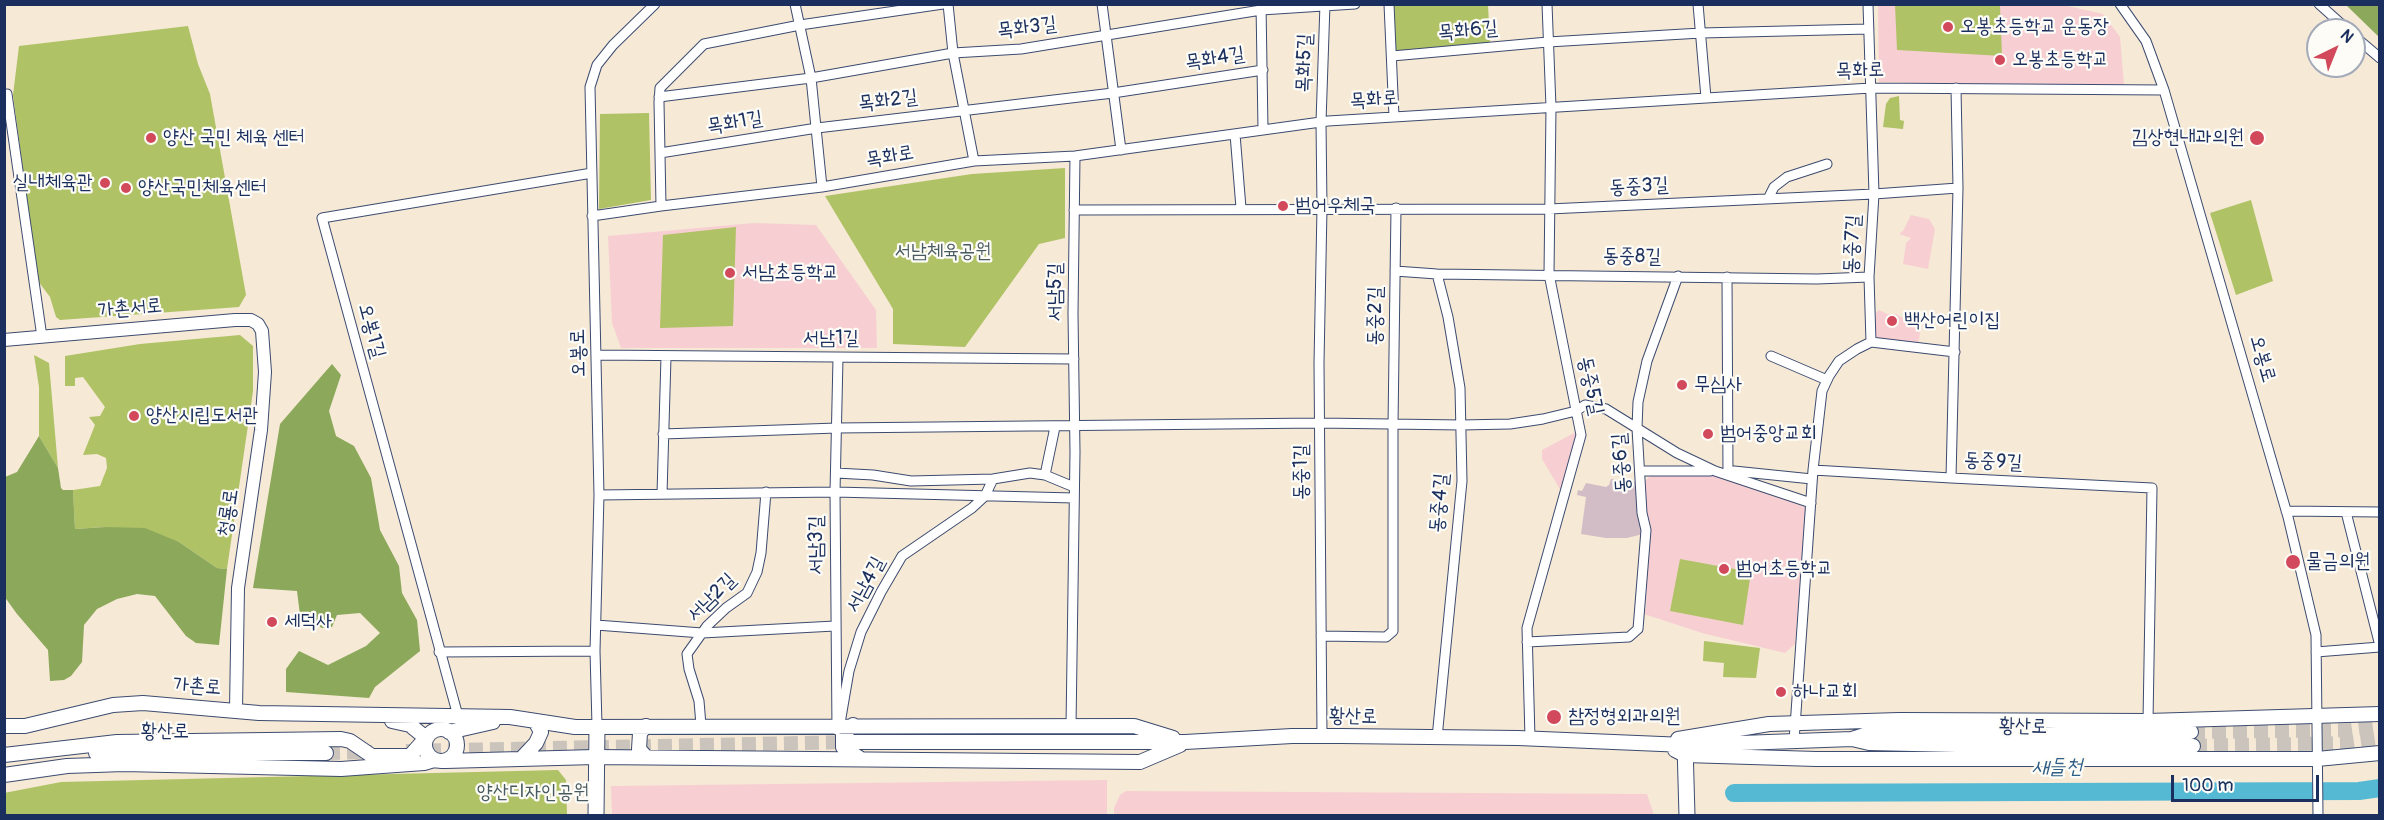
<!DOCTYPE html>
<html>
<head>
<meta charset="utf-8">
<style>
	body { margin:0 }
	#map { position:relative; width:2384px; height:820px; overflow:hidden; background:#f6e9d5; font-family:Pangolin,sans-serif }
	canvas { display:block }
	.frame { position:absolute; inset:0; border:6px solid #1b2f5e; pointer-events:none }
	.north { position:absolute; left:2306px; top:18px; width:60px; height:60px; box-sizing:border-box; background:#fdfcf7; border:2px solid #a3aaba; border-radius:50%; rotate:43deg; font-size:16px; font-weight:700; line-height:24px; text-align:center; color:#1b2f5e }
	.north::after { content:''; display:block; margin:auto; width:21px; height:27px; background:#d1495b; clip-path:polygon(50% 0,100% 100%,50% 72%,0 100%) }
	.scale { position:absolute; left:2171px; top:775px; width:148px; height:27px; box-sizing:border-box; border:3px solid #1b2f5e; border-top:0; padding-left:8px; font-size:18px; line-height:21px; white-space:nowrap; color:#1b2f5e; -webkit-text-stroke:4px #fdfcf7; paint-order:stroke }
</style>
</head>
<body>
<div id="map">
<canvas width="2384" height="820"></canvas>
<div class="frame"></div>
<div class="north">N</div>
<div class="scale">100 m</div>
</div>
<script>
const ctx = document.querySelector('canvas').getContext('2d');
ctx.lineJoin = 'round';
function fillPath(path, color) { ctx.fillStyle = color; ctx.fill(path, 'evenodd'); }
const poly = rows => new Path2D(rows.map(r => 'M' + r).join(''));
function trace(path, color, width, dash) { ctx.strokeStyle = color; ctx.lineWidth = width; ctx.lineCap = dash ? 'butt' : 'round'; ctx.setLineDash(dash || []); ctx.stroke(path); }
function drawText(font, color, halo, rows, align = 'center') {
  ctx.font = font + ' Pangolin,"Poor Story",sans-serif'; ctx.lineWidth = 4.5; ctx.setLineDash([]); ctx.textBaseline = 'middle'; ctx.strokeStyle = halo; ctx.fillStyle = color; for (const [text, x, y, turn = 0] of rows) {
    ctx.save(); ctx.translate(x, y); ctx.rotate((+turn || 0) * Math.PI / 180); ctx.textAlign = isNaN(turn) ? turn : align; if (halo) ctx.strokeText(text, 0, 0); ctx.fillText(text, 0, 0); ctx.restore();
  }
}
const built = poly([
	[2059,4,2103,14,2120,37,2124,85,2061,86,1879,82,1878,5],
	[1911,215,1929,219,1935,229,1928,269,1903,264,1906,243,1911,238,1899,234,1903,231],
	[754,223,816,225,876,310,877,348,621,348,612,323,608,236],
	[1879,310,1887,314,1896,314,1921,328,1918,344,1878,340,1874,337,1876,313],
	[1574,433,1577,434,1565,485,1561,491,1542,459,1542,450],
	[1718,475,1738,480,1806,507,1795,644,1785,653,1702,633,1644,614,1646,608,1648,530,1645,512,1645,481,1650,476],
	[1107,780,1107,815,612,815,611,786],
	[1126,791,1647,794,1654,815,1114,815,1114,808,1120,795]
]);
const industrial = poly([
	[1611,479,1638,482,1637,507,1643,526,1643,534,1627,538,1606,538,1581,534,1586,497,1577,495,1578,490,1582,491,1586,483,1606,487,1609,485]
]);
const green = poly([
	[1394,5,1488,5,1490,44,1396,51],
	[1895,5,2000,5,2002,56,1897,50],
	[188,26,198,64,210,94,246,295,239,307,60,320,56,317,50,297,38,281,13,95,19,46],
	[1899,96,1900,120,1904,121,1903,129,1883,127,1886,104,1890,98],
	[649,113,651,200,599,209,600,114],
	[1065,168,1065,238,1039,244,965,347,893,344,893,309,825,196,972,174],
	[2251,200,2273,281,2236,295,2210,213],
	[736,227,733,326,660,328,663,235],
	[240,335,253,346,253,391,227,569,217,568,179,542,105,527,75,529,73,490,100,486,107,468,106,458,97,454,83,455,95,425,89,417,100,416,105,407,83,377,75,378,75,386,65,386,65,356,140,344],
	[34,355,49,363,58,468,39,436,39,387],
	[1680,559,1751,572,1743,625,1670,611],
	[1704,641,1760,648,1756,678,1723,677,1724,663,1703,661],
	[558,770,566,780,567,815,5,816,4,793,61,782]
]);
const forest = poly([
	[2346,5,2379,5,2379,37],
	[332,364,341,375,329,411,336,436,354,446,371,478,380,530,399,566,402,593,417,620,420,651,375,687,369,698,286,692,286,669,299,651,328,665,366,646,380,633,360,613,337,615,332,627,322,628,300,615,297,591,253,588,280,424],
	[39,436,58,468,61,488,63,490,73,490,75,529,105,527,145,528,179,542,217,568,227,569,219,645,196,643,186,636,155,596,137,594,117,599,97,609,84,625,82,662,71,676,64,680,50,681,48,650,17,614,4,596,5,477,17,472]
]);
const river = poly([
	[1734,793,2359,791,2380,788]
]);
const secondaryTunnel = poly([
	[2191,732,2349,730,2380,726],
	[2193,746,2351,743,2380,739],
	[406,751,853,742],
	[326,753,372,752]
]);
const minor = poly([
	[795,4,811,78,822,187],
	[948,4,953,53,974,161],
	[1102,4,1121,150],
	[1261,4,1263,130],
	[1389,4,1394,117],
	[1698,4,1706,98],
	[1868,4,1874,194,1869,277,1871,342],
	[2120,4,2146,41,2164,90,2288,517,2316,635,2318,816],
	[2319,4,2348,30],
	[2354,36,2380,58],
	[1392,56,1548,42,1701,33,1869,29],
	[1956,88,1958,188,1951,478,2152,488,2148,721],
	[4,94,7,94,42,337],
	[659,97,811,78,953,53,1021,49,1261,10,1355,4],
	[1235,134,1241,208],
	[660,153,817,128,1113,93,1263,70],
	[1768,199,1774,187,1787,177,1827,164],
	[661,206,659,102,660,88,704,44,800,25,943,4],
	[1074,210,1549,209,1874,194,1958,188],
	[592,216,661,206,822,187,974,161,1075,156,1328,121,1871,88,2164,90],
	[1395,271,1437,274,1817,279,1869,277],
	[1437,274,1448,317,1460,388,1462,481,1437,738],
	[1727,277,1728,475],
	[1871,342,1955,352],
	[597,355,1074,359],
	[1771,356,1827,380],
	[663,434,837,428,1319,423,1461,425,1510,424,1543,419,1576,411,1585,405,1606,409,1677,453,1715,471,1811,503],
	[1813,470,1951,478],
	[1641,471,1710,471],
	[1734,471,1812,479],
	[836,473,873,475,911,481,993,479,1030,473,1045,475,1074,487],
	[1045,475,1055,427],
	[662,494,666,357],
	[599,495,835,492,1074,498],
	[2286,511,2380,512],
	[2346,512,2380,646],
	[596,625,702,633,835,626],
	[1321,636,1386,637,1393,631,1393,425,1396,208],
	[1527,642,1629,637,1638,629,1646,530,1642,513,1637,428,1638,402,1647,361,1678,276],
	[439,652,595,651],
	[2316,652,2380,647],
	[458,716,322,218,592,173],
	[701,725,699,701,689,669,687,654,707,626,726,608,747,593,757,572,761,553,766,492],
	[597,726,595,651,599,495,590,87,597,65,613,45,655,4],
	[1071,726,1075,452,1073,314,1075,156],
	[839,729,849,671,861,632,881,592,902,556,972,508,985,496,993,479],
	[837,730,835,492,838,358],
	[1322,736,1319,363,1322,208,1321,122,1325,4],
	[1530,738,1527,628,1581,435,1549,274,1551,107,1547,4],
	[1794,741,1813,470,1822,391,1829,376,1839,361,1857,349,1871,342]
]);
const tertiary = poly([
	[4,340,235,320,251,320,258,324,262,331,265,372,261,430,238,588,236,709]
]);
const secondary = poly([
	[853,725,843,735,843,747,861,759],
	[4,726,25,726,113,705,143,703,259,713,510,717,575,727,1134,726,1173,738],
	[646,726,640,733,639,749,646,757],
	'425 745a16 16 0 1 1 32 0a16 16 0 1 1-32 0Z',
	[449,732,493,722],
	[1678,739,1769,724,1899,720,2148,721,2380,714],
	[1852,739,1871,733,2045,735,2191,732],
	[853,742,1185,742,1292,736,1341,736,1518,738,1685,745,1852,739,1869,743,2045,747,2193,746],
	[1675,750,1685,755,1816,759,2317,759,2380,753],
	[96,753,326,753],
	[4,755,117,742,341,739,350,741,372,756,410,756,426,738,410,725,392,721],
	[521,759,536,743,541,732,535,721],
	[445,761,595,757,1140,762,1180,745],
	[4,775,67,766,124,764,341,769,424,763,434,760]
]);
const primary = poly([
	[1685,745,1687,816],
	[596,816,597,726]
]);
const markers = [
	[1948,27,6,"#d1495b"],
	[2000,60,6,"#d1495b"],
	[151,138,6,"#d1495b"],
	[2257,138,8,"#d1495b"],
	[105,183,6,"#d1495b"],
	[126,188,6,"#d1495b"],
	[1283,206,6,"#d1495b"],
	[730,273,6,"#d1495b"],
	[1892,321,6,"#d1495b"],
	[1682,385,6,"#d1495b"],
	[134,416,6,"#d1495b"],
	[1708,434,6,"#d1495b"],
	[2293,562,8,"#d1495b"],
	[1724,569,6,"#d1495b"],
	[272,622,6,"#d1495b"],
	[1781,692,6,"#d1495b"],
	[1554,717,8,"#d1495b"]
];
const poiNames = [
	["오봉초등학교 운동장",1960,27],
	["오봉초등학교",2012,60],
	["양산 국민 체육 센터",163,138],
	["김상현내과의원",2244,138,"right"],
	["실내체육관",93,183,"right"],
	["양산국민체육센터",138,188],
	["범어우체국",1295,206],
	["서남초등학교",742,273],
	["백산어린이집",1904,321],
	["무심사",1694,385],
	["양산시립도서관",146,416],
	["범어중앙교회",1720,434],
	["물금의원",2306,562],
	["범어초등학교",1736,569],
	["세덕사",284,622],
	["하나교회",1793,692],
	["참정형외과의원",1568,717]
];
const streetNames = [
	["목화3길",1027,28,-7],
	["목화6길",1468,31,-5],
	["목화4길",1215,59,-9],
	["목화5길",1305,63,-88],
	["목화로",1860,71,-2],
	["목화로",1374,100,-4],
	["목화2길",888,101,-7],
	["목화1길",735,123,-9],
	["목화로",890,157,-10],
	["동중3길",1639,187,-3],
	["동중7길",1853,244,-87],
	["동중8길",1632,257,1],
	["서남5길",1056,292,-90],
	["가촌서로",130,309,-5],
	["동중2길",1376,316,-89],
	["오봉1길",371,331,75],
	["서남1길",831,339],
	["오봉로",579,353,-91],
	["오봉로",2262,359,74],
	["동중5길",1590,386,78],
	["동중9길",1993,462,3],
	["동중6길",1622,463,-94],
	["동중1길",1302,472,-90],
	["동중4길",1440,503,-85],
	["청룡로",229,513,-82],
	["서남3길",817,545,-90],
	["서남4길",866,585,-62],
	["서남2길",712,598,-45],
	["가촌로",197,687,4],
	["황산로",1353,717,1],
	["황산로",2023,727,1],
	["황산로",165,732]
];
const parkNames = [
	["서남체육공원",943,252],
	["양산디자인공원",533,793]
];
const waterNames = [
	["새들천",2057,768]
];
fillPath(built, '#f7cfd2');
fillPath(industrial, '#d2bdc6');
fillPath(green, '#b0c266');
fillPath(forest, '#8ca85b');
trace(river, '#56b9d4', 18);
trace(secondaryTunnel, '#cac4bd', 14, [14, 7]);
trace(minor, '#3c4b70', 11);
trace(tertiary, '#3c4b70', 14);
trace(secondary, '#3c4b70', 16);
trace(primary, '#3c4b70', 17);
trace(minor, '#fff', 9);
trace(tertiary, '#fff', 12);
trace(secondary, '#fff', 14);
trace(primary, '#fff', 15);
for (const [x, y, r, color] of markers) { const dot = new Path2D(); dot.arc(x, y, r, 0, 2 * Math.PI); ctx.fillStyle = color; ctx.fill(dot); trace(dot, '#fdfcf7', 2); }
drawText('20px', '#1b2f5e', '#fdfcf7', poiNames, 'left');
drawText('20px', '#1b2f5e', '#fdfcf7', streetNames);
drawText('20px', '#485b60', '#fdfcf7', parkNames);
drawText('italic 21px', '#305f87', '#fdfcf7', waterNames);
</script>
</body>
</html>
